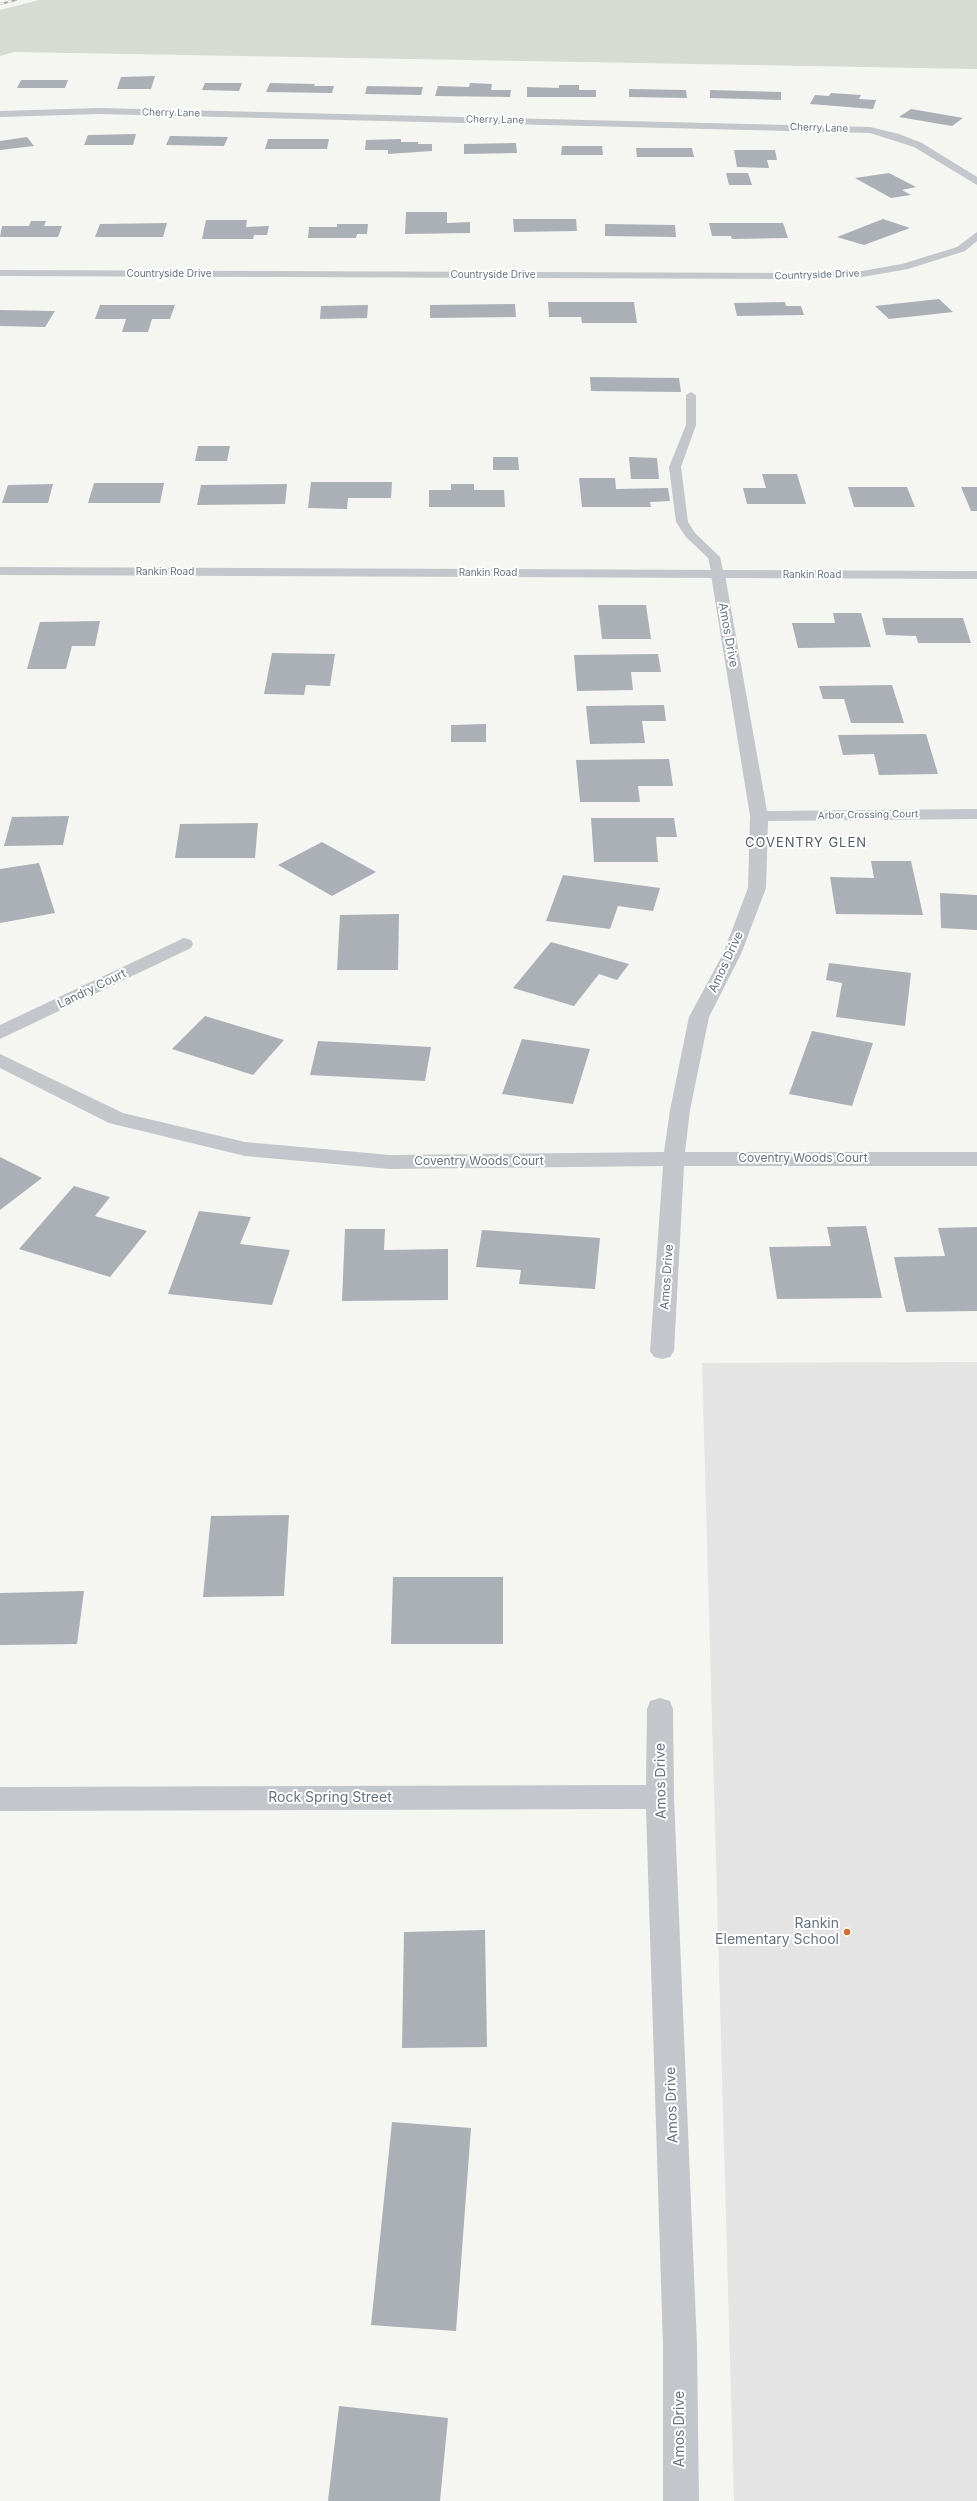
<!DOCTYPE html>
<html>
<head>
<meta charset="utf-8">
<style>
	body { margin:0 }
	canvas { display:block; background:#f5f5f2 }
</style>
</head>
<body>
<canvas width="977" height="2501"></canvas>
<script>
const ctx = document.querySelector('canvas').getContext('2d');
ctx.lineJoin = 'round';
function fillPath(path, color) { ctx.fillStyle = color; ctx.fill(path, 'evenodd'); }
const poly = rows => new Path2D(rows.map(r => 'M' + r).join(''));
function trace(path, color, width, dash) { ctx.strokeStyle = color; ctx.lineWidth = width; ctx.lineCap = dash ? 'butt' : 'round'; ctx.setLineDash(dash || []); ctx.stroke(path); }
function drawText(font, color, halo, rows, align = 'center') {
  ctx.font = font + ' Inter,sans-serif'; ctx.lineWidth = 4; ctx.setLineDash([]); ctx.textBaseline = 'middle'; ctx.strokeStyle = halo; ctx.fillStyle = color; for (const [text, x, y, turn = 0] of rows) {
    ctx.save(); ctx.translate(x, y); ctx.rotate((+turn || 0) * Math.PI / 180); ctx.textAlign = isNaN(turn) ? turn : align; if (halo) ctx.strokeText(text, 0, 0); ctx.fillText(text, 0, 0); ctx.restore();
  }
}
const built = poly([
	[977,1362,977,2501,734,2501,702,1363]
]);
const green = poly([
	[39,0,977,0,977,69,14,52,0,56,0,10]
]);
const building = poly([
	[155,76,151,89,117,89,121,77],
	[21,80,68,80,65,88,17,88],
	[205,83,242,83,239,91,202,90],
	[270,83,315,84,314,86,334,86,332,93,266,92],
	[470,83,492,84,491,90,511,90,510,97,435,96,438,86,469,87],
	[559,85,579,85,579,90,596,90,596,97,527,97,527,87,559,88],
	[367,86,423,87,421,95,365,94],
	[629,89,686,90,687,98,629,97],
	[710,90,781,92,781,100,710,98],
	[831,93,861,95,859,99,876,100,873,109,810,104,815,95,829,96],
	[911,109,963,118,952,126,899,117],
	[136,134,133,145,84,145,88,135],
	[170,136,228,137,224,146,166,145],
	[27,137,34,146,0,150,0,141],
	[268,139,329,139,327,149,265,149],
	[401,139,401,142,418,142,418,144,432,144,432,151,388,154,388,150,365,150,366,140],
	[516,143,517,153,464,154,464,144],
	[562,146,602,146,603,155,561,155],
	[636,148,692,148,694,157,637,157],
	[734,150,775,150,777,160,767,160,769,168,737,167],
	[726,173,748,173,752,185,729,185],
	[889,173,916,187,902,190,911,195,891,198,855,178],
	[406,212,447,212,447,223,470,222,470,233,405,234],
	[513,219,576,219,577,231,514,232],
	[883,219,910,228,864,245,837,237],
	[206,220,247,220,246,227,269,226,267,235,254,235,253,239,202,239],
	[31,221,46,221,44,226,62,226,58,237,0,237,2,226,29,226],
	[167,223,163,237,95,237,100,224],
	[709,223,783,223,788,238,732,239,731,236,712,236],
	[337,224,368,224,367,234,357,234,356,238,308,238,309,227,337,227],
	[605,224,675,225,676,237,605,236],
	[939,299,953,312,889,319,875,306],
	[548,302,634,302,637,323,582,323,581,317,549,317],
	[785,302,786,306,801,306,804,315,737,316,734,303],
	[515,304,516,317,430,318,430,305],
	[100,305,175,305,170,319,152,319,148,332,122,332,126,319,95,319],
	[368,305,367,318,320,319,321,306],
	[0,310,55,311,45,327,0,326],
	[590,377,679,378,681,392,591,391],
	[198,446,230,446,227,461,195,461],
	[493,457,518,457,519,470,493,470],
	[629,457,657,458,659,479,631,479],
	[762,474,797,474,806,504,747,504,743,488,766,488],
	[579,478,615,478,616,489,668,488,670,501,650,502,651,507,582,507],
	[311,482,392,482,391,498,348,498,347,509,308,508],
	[94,483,164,483,160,503,88,503],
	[53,484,48,503,2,503,8,485],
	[287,484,285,504,197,505,201,485],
	[451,484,474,484,474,490,504,490,505,507,429,507,429,490,451,490],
	[848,487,907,487,915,507,854,507],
	[961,487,977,487,977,511,971,511],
	[598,605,646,605,651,639,602,639],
	[833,613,861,613,871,647,798,648,792,623,835,623],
	[882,618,963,618,971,643,918,643,916,636,886,635],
	[100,621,95,646,72,646,66,669,27,669,40,622],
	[272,653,335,654,330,686,306,685,304,695,264,694],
	[658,654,661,672,631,672,633,690,577,691,574,655],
	[892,685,904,723,851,723,844,699,823,699,819,686],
	[664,705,666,721,642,721,645,743,590,744,586,706],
	[486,724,486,742,451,742,451,725],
	[926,734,938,774,879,775,874,754,843,755,838,735],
	[669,759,673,786,638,786,640,802,580,802,576,760],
	[69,816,63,845,4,846,12,817],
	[591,818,674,818,677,837,656,837,658,862,594,862],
	[258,823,255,858,175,858,180,824],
	[322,842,376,872,332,896,278,865],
	[871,861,911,861,923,915,836,914,830,877,874,878],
	[39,863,55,913,0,923,0,869],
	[563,875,660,888,653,911,618,906,610,929,546,921],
	[940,893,977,895,977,930,941,928],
	[399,914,398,970,337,970,340,915],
	[551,942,629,964,617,980,599,974,574,1006,513,988],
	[829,963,911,973,905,1026,836,1017,842,983,826,980],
	[205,1016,284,1040,253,1075,172,1049],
	[812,1031,873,1043,852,1106,789,1094],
	[522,1039,590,1049,573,1104,502,1094],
	[318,1041,431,1047,425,1081,310,1075],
	[0,1157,42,1178,0,1210],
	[74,1186,110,1197,95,1216,147,1231,110,1277,19,1249],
	[199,1211,251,1217,240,1244,290,1250,272,1305,168,1294],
	[866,1226,882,1298,777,1299,769,1247,831,1246,827,1227],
	[977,1227,977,1311,906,1312,894,1257,945,1256,938,1228],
	[345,1229,385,1229,384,1250,448,1249,448,1300,342,1301],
	[482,1230,600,1238,595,1289,519,1284,521,1270,476,1267],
	[289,1515,284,1596,203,1597,211,1516],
	[393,1577,503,1577,503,1644,391,1644],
	[84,1591,77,1644,0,1645,0,1593],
	[485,1930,487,2047,402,2048,404,1932],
	[392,2122,471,2128,456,2331,371,2325],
	[339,2406,448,2418,440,2501,328,2501]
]);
const service = poly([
	[691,392,696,395,696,425,681,467,688,522,695,533,720,557,724,575,718,579,712,575,708,558,686,537,676,522,669,467,686,425,686,395,691,392]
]);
const minor = poly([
	[99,108,870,127,899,134,922,143,977,177,977,185,914,147,870,133,99,114,0,117,0,111,99,108],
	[977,232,977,241,965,251,908,269,862,277,792,279,0,276,0,270,792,273,862,271,902,264,957,247,977,232],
	[718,571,725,575,767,811,977,809,977,819,768,821,766,888,741,954,709,1017,690,1110,685,1152,977,1152,977,1166,684,1166,674,1351,670,1357,662,1359,654,1357,650,1351,663,1166,390,1169,245,1156,109,1123,0,1068,0,1054,123,1113,245,1142,390,1155,664,1152,670,1110,689,1017,723,954,748,888,750,816,711,575,718,571],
	[184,938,191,940,193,944,191,948,0,1039,0,1025,184,938],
	[660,1698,670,1701,673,1709,674,1797,697,2346,699,2501,663,2501,663,2346,646,1809,0,1811,0,1787,646,1785,647,1709,650,1701,660,1698]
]);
const tertiary = poly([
	[0,567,977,571,977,579,0,575,0,567]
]);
const rail = poly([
	[0,4,16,0]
]);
const markers = [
	[847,1932,4,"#de6a2a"]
];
const farStreetnames = [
	["Cherry Lane",171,113,1],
	["Cherry Lane",495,120,1],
	["Cherry Lane",819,128,2],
	["Countryside Drive",169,274],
	["Countryside Drive",493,275],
	["Countryside Drive",817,275,-2],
	["Rankin Road",165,572],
	["Rankin Road",488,573],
	["Rankin Road",812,575],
	["Arbor Crossing Court",868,815,-1]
];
const streetNames = [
	["Amos Drive",728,635,80],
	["Amos Drive",726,962,-65],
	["Landry Court",92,989,-26],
	["Coventry Woods Court",803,1158],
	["Coventry Woods Court",479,1161],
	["Amos Drive",667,1277,-86]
];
const neighbourhoodNames = [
	["COVENTRY GLEN",806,843]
];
const nearStreetnames = [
	["Amos Drive",661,1781,-91],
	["Rock Spring Street",330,1798],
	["Amos Drive",672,2105,-92],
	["Amos Drive",680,2429,-90]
];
const nearPoinames = [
	["Rankin",839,1924],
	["Elementary School",839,1940]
];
fillPath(built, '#e3e4e3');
fillPath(green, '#d6dcd3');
fillPath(building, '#aab0b6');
fillPath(service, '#c3c6ca');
fillPath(minor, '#c3c6ca');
fillPath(tertiary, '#c3c6ca');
trace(rail, '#a4a8ae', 2);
trace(rail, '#fff', 1.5, [4]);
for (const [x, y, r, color] of markers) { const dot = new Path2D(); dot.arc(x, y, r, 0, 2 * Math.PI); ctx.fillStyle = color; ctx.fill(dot); trace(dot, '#fff', 1.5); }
drawText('10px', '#657282', '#fff', farStreetnames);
drawText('12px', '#657282', '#fff', streetNames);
ctx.letterSpacing = '1px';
drawText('13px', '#535c67', '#fff', neighbourhoodNames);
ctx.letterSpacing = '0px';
drawText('14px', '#657282', '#fff', nearStreetnames);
drawText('14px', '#657282', '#fff', nearPoinames, 'right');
</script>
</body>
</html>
